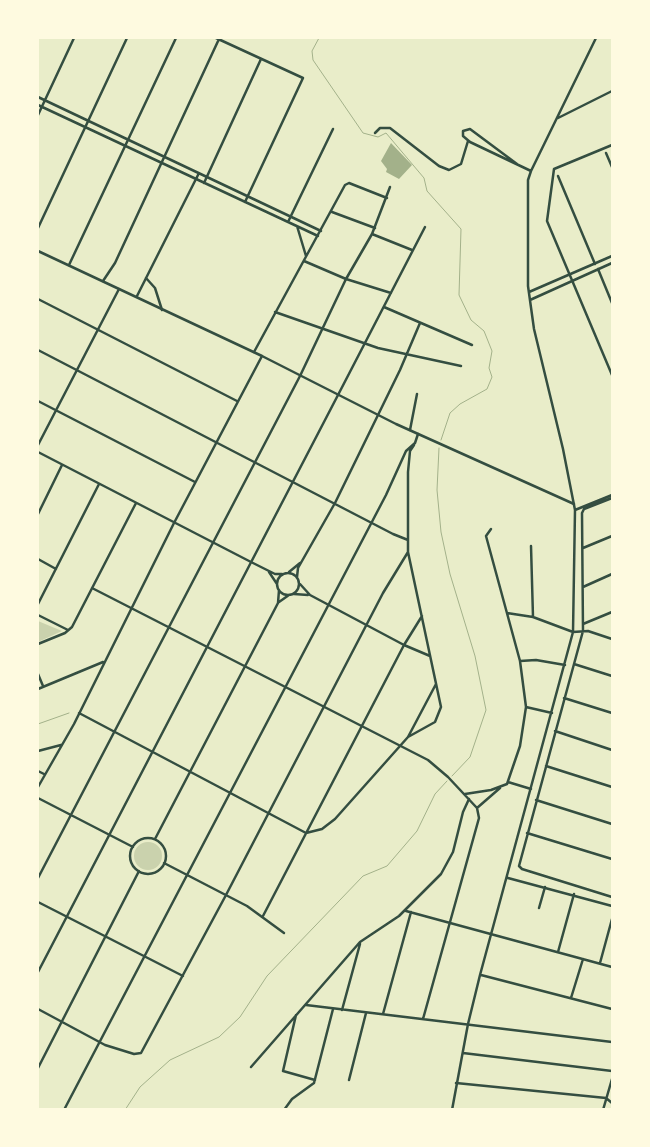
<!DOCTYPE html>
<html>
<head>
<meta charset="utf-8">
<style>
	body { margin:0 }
	#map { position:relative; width:650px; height:1147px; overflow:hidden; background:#e9edc9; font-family:"Fira Sans",sans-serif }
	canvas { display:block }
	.frame { position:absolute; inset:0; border:39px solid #fefae0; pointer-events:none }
</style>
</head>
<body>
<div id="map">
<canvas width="650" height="1147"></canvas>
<div class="frame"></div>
</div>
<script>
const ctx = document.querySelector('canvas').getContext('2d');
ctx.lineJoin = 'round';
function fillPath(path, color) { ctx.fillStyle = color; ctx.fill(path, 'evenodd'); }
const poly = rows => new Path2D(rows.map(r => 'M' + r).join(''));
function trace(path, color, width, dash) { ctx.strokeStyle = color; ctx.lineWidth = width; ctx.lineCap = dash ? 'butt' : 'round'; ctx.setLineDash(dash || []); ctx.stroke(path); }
const green = poly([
	[38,621,62,631,38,642],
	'134 856a14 14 0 1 1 28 0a14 14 0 1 1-28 0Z'
]);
const water = poly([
	[391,143,412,165,399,179,386,172,387,169,381,161]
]);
const stream = poly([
	[319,38,312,51,313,60,363,133,378,137,386,133,424,178,427,191,461,229,459,295,471,320,484,331,492,351,489,368,492,377,487,389,460,404,450,413,441,440],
	[439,448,437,490,441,532,450,574,475,656,486,710,470,757,452,776],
	[38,724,69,713],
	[125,1110,140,1087,170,1060,219,1037,240,1017,267,976,363,876,387,866,417,831,435,794,447,781]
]);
const minor = poly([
	[216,38,303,78,245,202],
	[38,97,321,231],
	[38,105,318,236],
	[38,115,74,38],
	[558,118,612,91],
	[375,133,380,128,390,128,439,166,449,170,461,164,468,141],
	[612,145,554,169,547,221,612,375],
	[606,153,612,167],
	[517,164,470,129,463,131,463,136,470,142,531,171],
	[558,176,595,264],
	[204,183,261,59],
	[332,212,375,228],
	[288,222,333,129],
	[297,226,306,256],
	[38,228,127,38],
	[372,234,412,250],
	[304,261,346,279,391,293],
	[69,265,176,38],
	[598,269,612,303],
	[146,278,155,288,162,310],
	[103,281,115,263,219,39],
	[529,292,612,256],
	[137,296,199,173],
	[38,299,237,401],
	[530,300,612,263],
	[384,307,472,345],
	[275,312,378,348,461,366],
	[38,350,393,534,408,540],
	[254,352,345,185,349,183,387,198],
	[338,395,425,227],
	[38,401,195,482],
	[410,430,417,394],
	[38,445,119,289],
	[38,452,251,562,275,574,282,574],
	[612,498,584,509,582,513,583,631,519,866,522,869,612,897],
	[575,510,612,495],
	[38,514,62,465],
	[531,546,533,617],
	[583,548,612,536],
	[38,559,56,569],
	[269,572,277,584],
	[289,572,300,563],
	'277 584a11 11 0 1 1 22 0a11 11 0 1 1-22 0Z',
	[297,577,298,568,335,503,400,370,420,323],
	[300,584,310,595,404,645,430,656],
	[583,587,612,574],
	[92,588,428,760,448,777,477,808,479,818,423,1019],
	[294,594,308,595],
	[279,602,289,595],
	[38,604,99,484],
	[507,613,533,617,573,632,588,631,612,639],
	[38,615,68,630],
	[583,624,612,612],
	[38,644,65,633,72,627,136,503],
	[520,661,536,660,565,665],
	[574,664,612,676],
	[38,674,43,686],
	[38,689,103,662],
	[564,698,612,713],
	[526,707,552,713],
	[79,713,306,833,322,829,335,819,408,737,436,684],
	[555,731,612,750],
	[408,737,435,722,441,707,408,552,408,472,410,451,414,445],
	[38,751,61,745],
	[546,766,612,787],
	[38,771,44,774],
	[508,782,531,789],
	[38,787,74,724,174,523,262,356],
	[465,794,491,790,507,784,520,746,526,707,520,661,486,536,491,529],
	[38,798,133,847],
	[536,800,612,824],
	[477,808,500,788],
	[527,833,612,859],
	'130 856a18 18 0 1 1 36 0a18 18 0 1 1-36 0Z',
	[155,839,278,603,279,590],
	[164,863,247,906,284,933],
	[38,878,300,376,346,279,372,234,390,187],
	[508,878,612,906],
	[38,902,183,976],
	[539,908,545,887],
	[406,911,612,967],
	[263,916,404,645,422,616],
	[558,952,574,894],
	[600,963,612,919],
	[481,975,612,1009],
	[571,998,583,959],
	[306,1005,612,1042],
	[38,1009,105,1045,134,1054,141,1053,226,895,383,593,408,552],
	[342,1010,360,944],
	[383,1014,411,912],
	[296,1015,283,1071,315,1080],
	[463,1053,612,1071],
	[251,1067,360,942,399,916,441,874,453,852,463,812,469,799],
	[38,1068,139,871],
	[349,1080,366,1013],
	[456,1083,606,1098,612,1103],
	[64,1110,386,495,406,451,415,443,418,434],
	[284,1110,292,1099,314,1083,333,1009],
	[452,1110,468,1024,480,975,573,632,575,510,563,449,534,329,528,286,528,180,531,171,596,38],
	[603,1110,612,1079]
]);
const tertiary = poly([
	[38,251,262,356,396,424,574,504],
	[38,972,338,395]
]);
fillPath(green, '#cad2ad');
fillPath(water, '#a3b18a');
trace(stream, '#a3b18a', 1);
trace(minor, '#344e41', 2.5);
trace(tertiary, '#344e41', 2.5);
</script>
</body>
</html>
